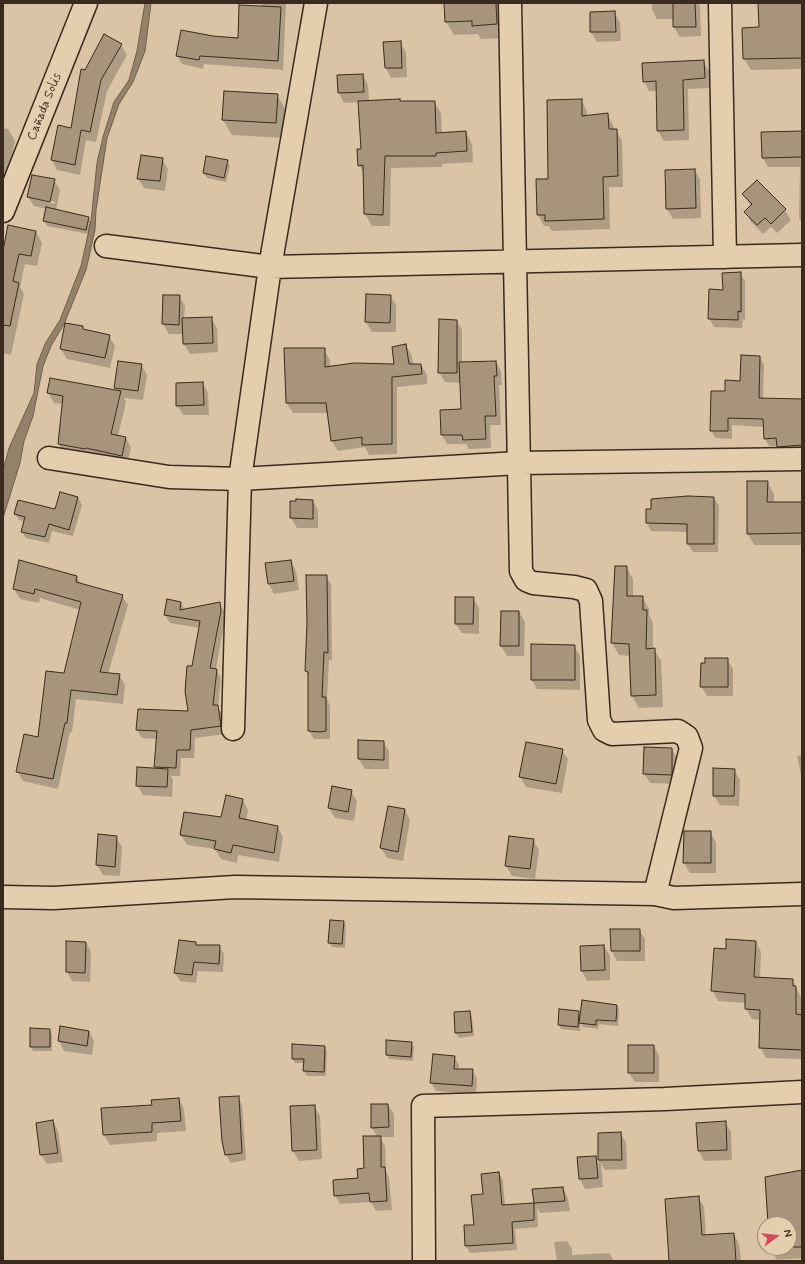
<!DOCTYPE html>
<html>
<head>
<meta charset="utf-8">
<style>
	body { margin:0 }
	#map { position:relative; width:805px; height:1264px; overflow:hidden; background:#dac4a5; font-family:Mynerve,sans-serif }
	canvas { display:block }
	.frame { position:absolute; inset:0; border:4px solid #3b2a1e; pointer-events:none }
	.north { position:absolute; left:757px; top:1216px; width:40px; height:40px; box-sizing:border-box; background:#e4ceae; border:1px solid #a08c74; border-radius:50%; rotate:75deg; font-size:11px; font-weight:700; line-height:16px; text-align:center; color:#3b2a1e }
	.north::after { content:''; display:block; margin:auto; width:14px; height:18px; background:#d1495b; clip-path:polygon(50% 0,100% 100%,50% 72%,0 100%) }
</style>
</head>
<body>
<div id="map">
<canvas width="805" height="1264"></canvas>
<div class="frame"></div>
<div class="north">N</div>
</div>
<script>
const ctx = document.querySelector('canvas').getContext('2d');
ctx.lineJoin = 'round';
function fillPath(path, color) { ctx.fillStyle = color; ctx.fill(path, 'evenodd'); }
const poly = rows => new Path2D(rows.map(r => 'M' + r).join(''));
function trace(path, color, width, dash) { ctx.strokeStyle = color; ctx.lineWidth = width; ctx.lineCap = dash ? 'butt' : 'round'; ctx.setLineDash(dash || []); ctx.stroke(path); }
function drawText(font, color, halo, rows, align = 'center') {
  ctx.font = font + ' Mynerve,sans-serif'; ctx.lineWidth = 3; ctx.setLineDash([]); ctx.textBaseline = 'middle'; ctx.strokeStyle = halo; ctx.fillStyle = color; for (const [text, x, y, turn = 0] of rows) {
    ctx.save(); ctx.translate(x, y); ctx.rotate((+turn || 0) * Math.PI / 180); ctx.textAlign = isNaN(turn) ? turn : align; if (halo) ctx.strokeText(text, 0, 0); ctx.fillText(text, 0, 0); ctx.restore();
  }
}
const water = poly([
	[145,3,151,3,145,51,133,82,119,104,107,138,96,210,95,230,86,270,64,324,51,346,43,366,33,416,24,441,20,463,3,518,3,470,9,448,34,393,37,364,46,342,60,320,81,266,91,221,97,163,103,137,114,102,129,80,137,51,145,3]
]);
const shadow = poly([
	[261,3,286,3,283,70,204,64,203,69,182,64,177,55,213,37,239,39,262,7],
	[445,3,497,3,503,12,504,38,481,39,478,34,454,35,446,22],
	[652,3,698,3,700,7,701,36,680,37,674,27,674,19,657,19,652,10],
	[759,3,802,3,802,69,751,70,744,59,743,29,760,28],
	[614,12,620,22,621,41,597,42,591,32,591,13],
	[400,42,406,52,407,77,391,78,386,68,384,43],
	[121,45,127,55,107,91,96,142,86,140,80,175,57,170,52,160,72,129,85,71],
	[703,61,709,71,710,88,688,89,689,140,664,141,658,131,657,91,649,91,644,81],
	[363,75,368,85,369,101,399,100,401,102,434,102,441,113,442,134,466,132,472,144,473,162,442,164,442,167,391,168,390,226,372,226,365,214,364,173,359,165,362,150,359,102,344,103,339,93],
	[225,92,277,95,286,110,284,138,232,135,223,120],
	[581,100,587,111,587,116,607,114,613,125,614,130,616,130,622,141,623,187,609,187,610,229,552,231,549,226,544,226,538,215,537,180,549,180],
	[3,128,8,129,15,141,4,191],
	[802,131,802,223,799,218,800,167,768,167,763,158],
	[162,159,168,169,165,191,144,188,138,178],
	[227,161,230,166,226,182,207,178,204,173],
	[695,170,700,180,701,218,673,219,667,209],
	[54,180,60,190,56,210,88,218,91,222,88,234,47,226,44,221,47,209,34,206,28,197],
	[34,197,55,202,55,204,34,199],
	[757,181,785,210,791,220,777,233,771,227,763,234,751,222,746,212,751,207,744,194],
	[36,232,42,243,37,266,25,264,20,287,24,294,11,355,3,353,3,255],
	[740,273,745,281,745,320,743,319,742,328,714,327,709,318,724,291],
	[164,296,179,296,185,306,184,319,211,318,217,328,218,352,190,354,184,344,184,334,169,334,163,324],
	[390,296,396,305,396,332,372,332,366,322],
	[457,321,462,330,462,363,496,362,501,371,502,385,499,385,501,425,490,425,491,448,469,449,466,444,447,444,442,435,462,410,461,383,445,382,439,372],
	[66,324,82,327,84,330,109,336,115,346,110,368,67,359,61,349],
	[406,345,412,356,413,365,421,365,427,375,427,384,397,387,397,454,369,455,365,447,338,451,331,440,328,413,293,413,286,402,324,350,330,360,330,367,396,365],
	[760,357,764,365,763,399,802,400,802,453,782,454,777,446,769,446,765,439,764,427,732,425,732,439,715,438,711,430,726,392,741,382],
	[141,365,147,375,143,400,124,398,126,402,118,436,126,438,131,448,127,465,64,454,59,444,63,404,54,403,48,393,118,392,115,387],
	[118,399,120,399,110,439,108,438],
	[203,383,208,393,209,415,183,415,177,405],
	[767,482,774,494,774,503,802,503,802,545,754,545,748,534],
	[60,493,78,498,82,505,73,536,52,531,49,543,26,538,22,532,25,522,19,520,15,513,56,510],
	[714,498,719,506,718,552,693,552,688,544,688,532,651,531,647,523,647,510],
	[313,501,318,510,318,528,297,528,291,518],
	[291,561,296,571,299,590,274,594,269,584],
	[616,567,626,567,633,579,633,597,642,597,649,609,649,615,653,623,653,649,654,649,661,661,663,707,639,708,632,696,630,656,619,655,612,643],
	[326,576,331,584,332,660,329,660,327,699,330,706,330,739,314,739,309,731,309,677,306,671,308,623],
	[77,577,81,585,122,596,128,605,108,674,119,675,125,685,123,704,76,699,72,732,70,732,58,789,23,781,17,771,39,738,65,675,80,610,40,598,39,603,20,599,14,589],
	[473,598,479,608,479,634,462,633,456,624],
	[181,603,185,610,219,603,224,611,225,620,216,669,221,678,218,707,222,714,225,734,195,738,194,758,181,758,180,776,171,776,173,780,172,797,143,795,137,785,157,769,157,739,142,738,137,730,189,712,193,668,200,628,170,623,165,615],
	[519,612,525,622,524,656,507,656,501,646],
	[574,646,580,656,580,690,537,689,532,680],
	[727,659,733,669,733,696,707,696,701,686],
	[383,742,389,751,389,769,365,769,359,759],
	[672,749,677,759,677,784,650,783,644,773],
	[562,750,568,759,562,793,526,787,520,777],
	[802,755,802,780,797,756],
	[734,770,740,780,739,806,720,805,714,796],
	[351,791,357,801,354,821,335,818,329,808],
	[243,800,248,810,246,821,278,827,283,837,279,862,238,855,237,863,221,859,215,849,187,845,181,835,222,819],
	[405,810,410,820,403,861,387,858,381,848],
	[710,832,716,842,716,873,690,873,684,863],
	[116,837,122,847,120,876,103,875,97,865],
	[533,840,539,850,535,879,512,876,506,866],
	[344,922,346,926,345,948,332,947,329,943],
	[611,930,639,930,645,939,645,961,617,961,612,951],
	[756,942,761,952,760,978,792,980,801,997,802,1059,766,1058,760,1047,761,1020,752,1019,746,1009,746,1003,718,1001,712,990,726,950],
	[86,943,91,952,90,982,72,981,67,972],
	[196,943,197,946,219,946,224,954,223,972,198,971,196,983,180,981,175,973],
	[604,946,610,956,610,980,587,981,582,971],
	[617,1005,619,1010,618,1026,599,1024,598,1029,583,1027,581,1023,580,1031,561,1029,559,1025,578,1012,581,1016],
	[470,1012,472,1017,474,1036,459,1038,456,1033,455,1013],
	[49,1030,52,1034,52,1051,33,1051,31,1046],
	[89,1031,94,1041,92,1055,64,1051,59,1041],
	[411,1043,414,1047,413,1061,389,1059,387,1055],
	[654,1046,659,1056,659,1082,635,1082,629,1073],
	[324,1047,327,1052,326,1076,307,1076,304,1071,304,1063,295,1063,293,1058],
	[454,1057,459,1065,459,1070,472,1070,477,1078,476,1094,436,1091,431,1083],
	[238,1097,242,1105,246,1160,231,1163,226,1155,220,1098],
	[179,1099,184,1109,186,1131,157,1133,157,1141,110,1145,104,1135,102,1109,153,1105],
	[388,1105,394,1114,394,1137,380,1137,385,1146,386,1171,389,1177,392,1210,376,1211,371,1202,340,1204,335,1195,359,1179,365,1169,377,1137,372,1127],
	[314,1106,320,1116,322,1159,299,1161,293,1151],
	[53,1121,58,1131,63,1162,47,1164,41,1155],
	[725,1122,731,1132,732,1160,704,1161,699,1151,697,1124],
	[621,1133,626,1143,627,1169,605,1170,601,1163,603,1187,585,1189,580,1179,596,1157,599,1164,599,1134],
	[802,1171,802,1258,777,1260,770,1248,789,1248,789,1224,769,1224],
	[499,1173,503,1180,505,1206,535,1204,533,1190,563,1188,568,1198,570,1211,540,1213,537,1207,538,1227,515,1229,517,1250,470,1253,466,1246,465,1226,475,1225,485,1195],
	[698,1197,704,1207,706,1236,734,1234,739,1244,741,1261,671,1261],
	[567,1241,572,1249,572,1255,609,1253,614,1261,557,1261,554,1242]
]);
const building = poly([
	[444,3,496,3,497,24,472,26,472,21,445,22,444,3],
	[673,3,695,3,696,27,673,27,673,3],
	[758,3,802,3,802,58,743,59,742,28,759,27,758,3],
	[239,5,281,7,278,61,200,56,199,60,176,56,181,30,213,36,238,38,239,5],
	[615,11,616,32,590,32,590,12,615,11],
	[104,34,122,44,101,80,90,132,81,130,75,165,51,160,58,125,71,128,81,69,85,70,104,34],
	[401,41,402,68,385,68,383,42,401,41],
	[704,60,705,78,683,80,684,130,657,131,656,81,643,82,642,63,704,60],
	[363,74,364,92,338,93,337,75,363,74],
	[224,91,278,94,276,123,222,120,224,91],
	[400,99,400,101,435,101,436,133,466,131,467,151,436,153,436,156,385,156,383,215,364,214,363,165,358,166,357,149,361,149,358,101,400,99],
	[582,99,582,116,608,113,609,129,617,129,618,176,603,177,604,219,545,221,545,215,537,215,536,179,548,179,547,100,582,99],
	[802,131,802,157,762,158,761,132,802,131],
	[141,155,163,158,160,181,137,179,141,155],
	[206,156,228,160,224,178,203,173,206,156],
	[695,169,696,208,666,209,665,170,695,169],
	[32,175,55,179,50,202,27,197,32,175],
	[757,180,786,209,771,224,765,218,757,225,744,212,752,204,742,194,757,180],
	[46,207,89,217,86,230,43,221,46,207],
	[8,225,36,231,31,256,19,254,13,281,19,283,10,326,3,325,3,250,8,225],
	[741,272,741,312,738,311,738,320,708,319,709,289,723,290,722,273,741,272],
	[366,294,391,295,390,323,365,322,366,294],
	[163,295,180,295,179,325,162,324,163,295],
	[212,317,213,343,183,344,182,318,212,317],
	[439,319,457,320,457,373,438,373,439,319],
	[65,323,83,326,83,329,110,335,105,358,60,349,65,323],
	[406,344,409,364,421,364,422,374,392,377,392,444,362,445,362,437,331,441,326,403,286,403,284,348,325,348,325,367,354,363,394,364,392,347,406,344],
	[741,355,760,356,759,398,802,399,802,445,777,447,776,438,764,439,763,419,728,418,728,431,710,431,711,391,725,391,725,380,740,381,741,355],
	[118,361,142,364,138,391,114,388,118,361],
	[496,361,497,376,494,376,496,416,485,416,486,439,463,440,462,435,441,435,440,410,461,409,459,362,496,361],
	[50,378,121,391,111,434,126,437,122,456,86,448,85,449,58,444,63,396,47,393,50,378],
	[203,382,204,405,176,406,176,383,203,382],
	[747,481,768,481,767,502,802,502,802,533,747,534,747,481],
	[60,492,78,497,69,530,49,524,45,537,21,532,25,517,14,514,18,500,55,509,60,492],
	[688,496,714,497,714,544,687,544,687,524,646,523,646,509,651,509,651,499,688,496],
	[296,499,313,500,313,519,290,518,290,501,296,501,296,499],
	[19,560,77,576,76,582,123,595,100,672,120,674,117,695,71,690,67,723,65,723,53,779,16,772,24,734,38,737,46,671,64,673,81,602,35,589,34,594,13,589,19,560],
	[291,560,294,581,268,584,265,563,291,560],
	[615,566,627,566,627,596,643,596,643,610,647,610,646,649,655,648,656,695,631,696,629,644,611,643,615,566],
	[306,575,327,575,328,653,324,652,322,697,326,697,326,731,320,732,308,731,308,672,305,671,307,623,306,575],
	[455,597,474,597,473,624,455,624,455,597],
	[167,599,181,602,180,610,220,602,221,611,210,668,217,669,213,705,218,705,221,726,191,730,190,750,177,750,176,768,154,767,157,731,136,730,138,709,188,711,185,691,187,666,192,666,200,621,164,615,167,599],
	[501,611,519,611,519,646,500,646,501,611],
	[531,644,575,645,575,680,531,680,531,644],
	[705,658,728,658,728,687,700,687,701,663,705,663,705,658],
	[358,740,384,741,384,760,358,759,358,740],
	[526,742,563,749,556,784,519,777,526,742],
	[644,747,672,748,672,775,643,774,644,747],
	[137,767,168,769,167,787,136,786,137,767],
	[713,768,735,769,734,796,713,796,713,768],
	[332,786,352,790,348,812,328,808,332,786],
	[226,795,243,799,239,818,278,826,274,853,233,845,231,853,214,849,216,841,180,835,184,812,221,817,226,795],
	[388,806,405,809,398,852,380,848,388,806],
	[684,831,711,831,711,863,683,863,684,831],
	[98,834,117,836,115,867,96,865,98,834],
	[509,836,534,839,530,869,505,866,509,836],
	[330,920,344,921,342,944,328,943,330,920],
	[610,929,640,929,640,951,611,951,610,929],
	[726,939,756,941,754,977,793,979,793,986,796,986,796,1014,802,1015,802,1050,759,1048,760,1010,745,1009,745,994,711,991,714,948,726,949,726,939],
	[179,940,196,942,196,945,220,945,219,964,194,962,192,975,174,973,179,940],
	[66,941,86,942,85,973,66,972,66,941],
	[604,945,605,970,581,971,580,946,604,945],
	[582,1000,617,1005,616,1021,596,1020,596,1025,579,1023,582,1000],
	[559,1009,579,1011,578,1027,558,1025,559,1009],
	[470,1011,472,1032,455,1033,454,1012,470,1011],
	[60,1026,89,1031,87,1046,58,1041,60,1026],
	[30,1028,50,1029,50,1047,30,1047,30,1028],
	[386,1040,412,1042,411,1057,386,1055,386,1040],
	[292,1044,325,1046,324,1072,303,1071,304,1059,292,1059,292,1044],
	[628,1045,654,1045,654,1073,628,1073,628,1045],
	[433,1054,455,1056,454,1069,473,1069,472,1086,430,1083,433,1054],
	[239,1096,242,1153,225,1155,222,1141,219,1097,239,1096],
	[179,1098,181,1121,152,1123,152,1132,103,1135,101,1108,152,1105,151,1100,179,1098],
	[371,1104,388,1104,389,1127,371,1128,371,1104],
	[315,1105,317,1150,292,1151,290,1106,315,1105],
	[53,1120,58,1153,40,1155,36,1123,53,1120],
	[726,1121,727,1150,698,1151,696,1123,726,1121],
	[621,1132,622,1160,598,1160,598,1133,621,1132],
	[363,1136,381,1136,381,1167,385,1167,387,1201,370,1202,369,1193,334,1196,333,1180,358,1178,357,1169,364,1168,363,1136],
	[596,1156,598,1178,579,1179,577,1157,596,1156],
	[802,1170,802,1247,789,1247,789,1224,768,1224,765,1177,802,1170],
	[499,1172,502,1205,534,1203,534,1220,512,1222,513,1243,465,1246,464,1225,474,1225,471,1195,483,1194,481,1174,499,1172],
	[563,1187,565,1201,534,1203,532,1189,563,1187],
	[699,1196,702,1235,734,1233,736,1261,669,1261,665,1199,699,1196]
]);
const minor = poly([
	[510,3,521,571,526,580,533,583,574,587,586,590,591,601,599,720,604,730,612,734,678,731,687,737,691,748,655,894],
	[720,3,725,257],
	[3,211,86,3],
	[106,246,270,267,802,255],
	[49,458,169,477,240,479,519,463,802,459],
	[233,729,240,479,270,267,316,3],
	[3,897,54,898,235,887,655,894,674,898,802,894],
	[424,1261,423,1106,665,1099,802,1092]
]);
const streetNames = [
	["Cañada Solis",45,107,-68]
];
fillPath(water, '#94816a');
trace(water, '#705e4c', 1);
fillPath(shadow, '#0003');
fillPath(building, '#a8947b');
trace(building, '#3b2a1e', 1);
trace(minor, '#3b2a1e', 25);
trace(minor, '#e4ceae', 22);
drawText('13px', '#3b2a1e', '#e4ceae', streetNames);
</script>
</body>
</html>
